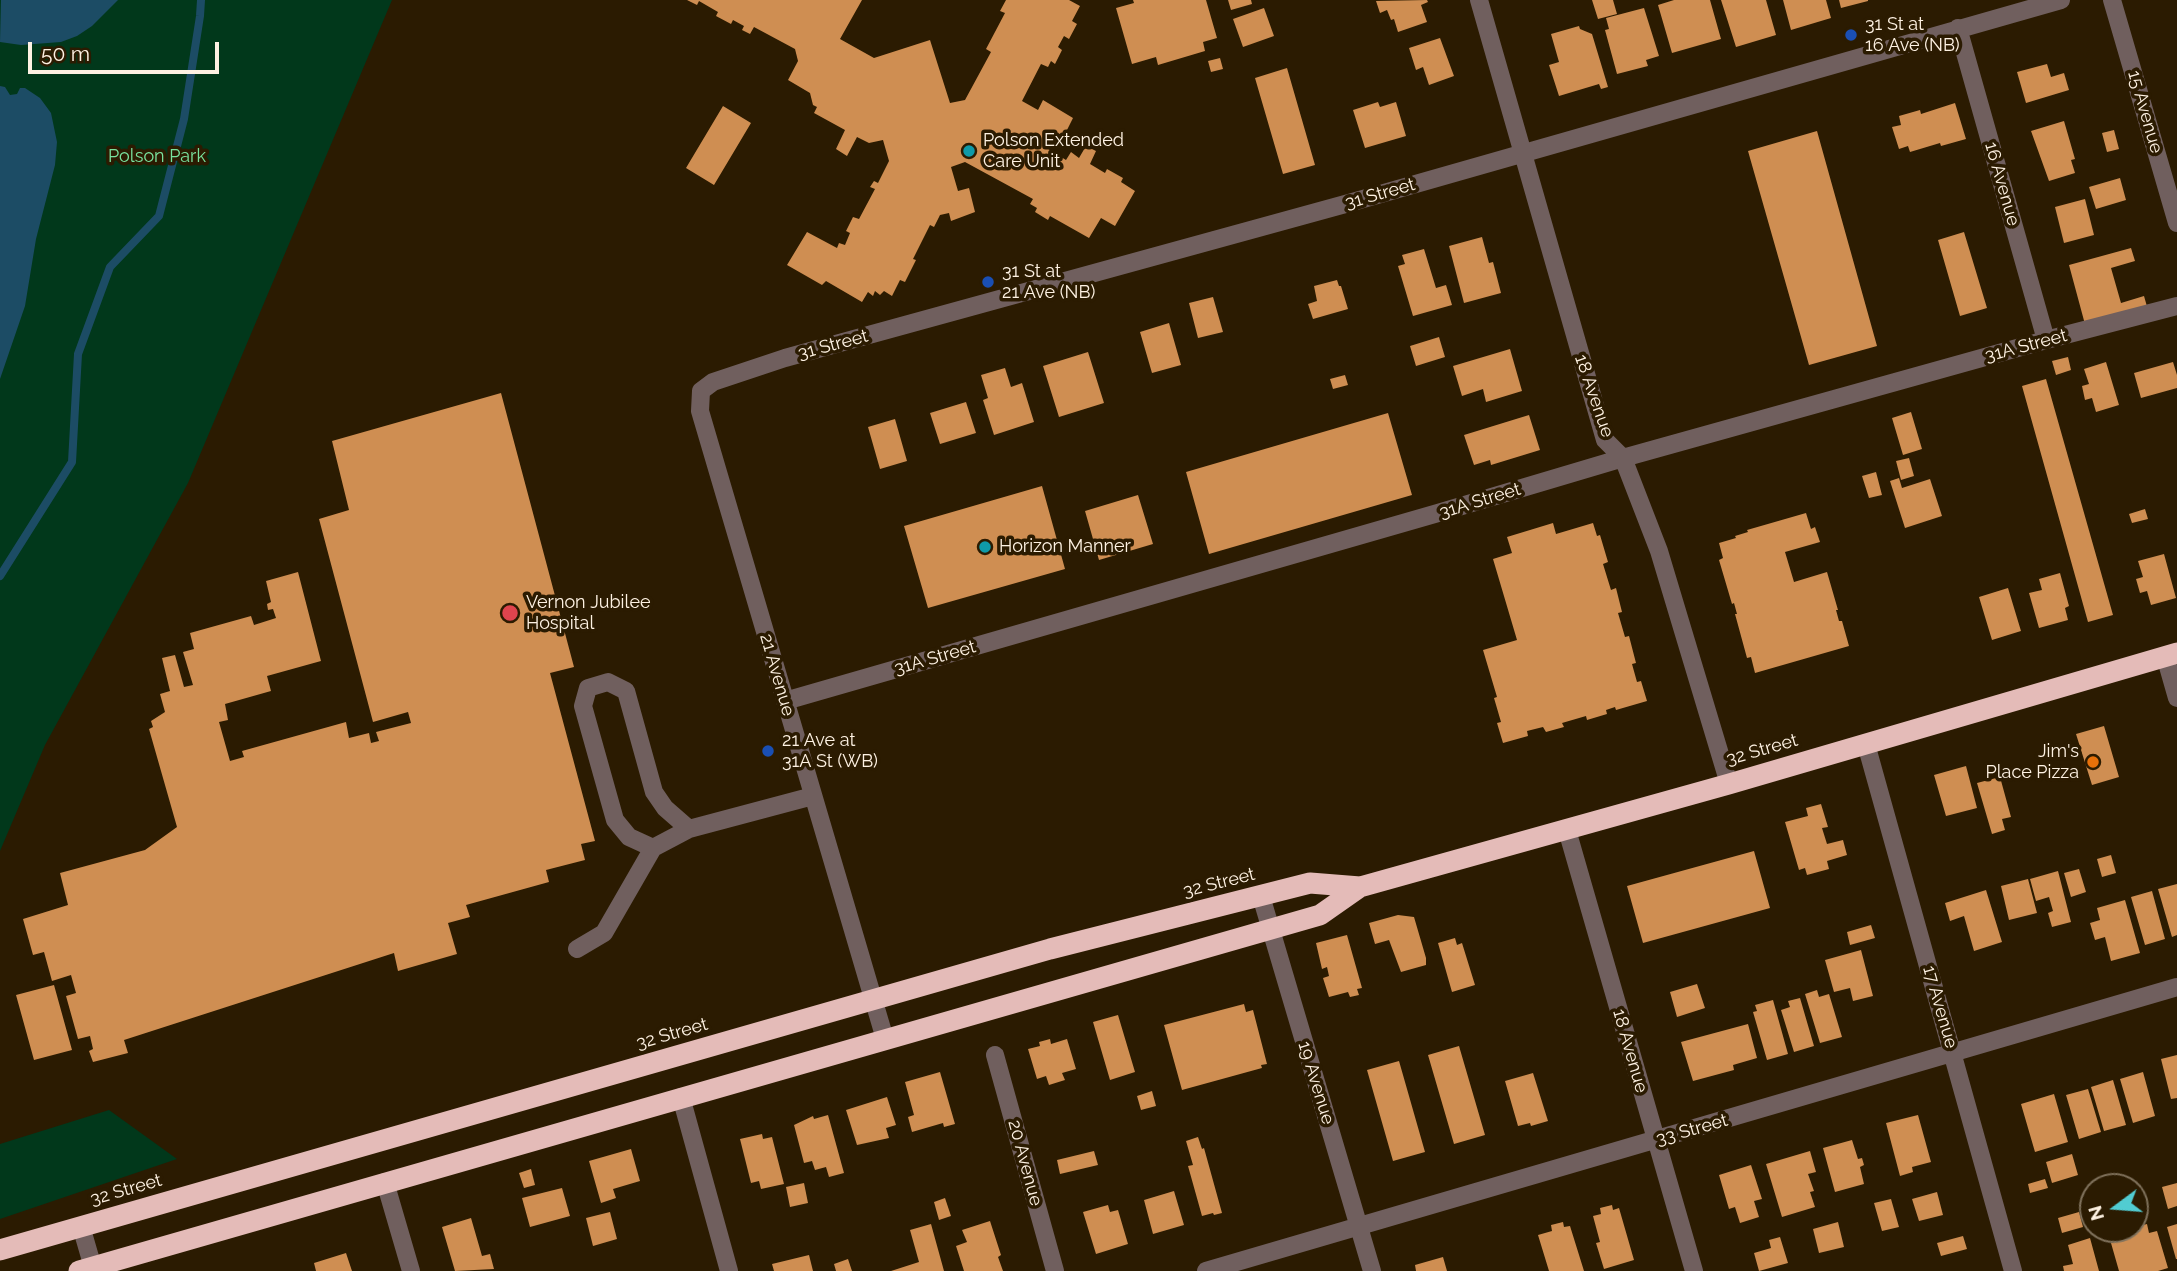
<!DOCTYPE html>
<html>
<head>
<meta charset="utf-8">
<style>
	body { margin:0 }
	#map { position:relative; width:2177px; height:1271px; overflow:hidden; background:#2b1b01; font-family:Raleway,sans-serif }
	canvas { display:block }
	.north { position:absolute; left:2079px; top:1173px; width:70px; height:70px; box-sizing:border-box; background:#2b1b01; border:2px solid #7f715b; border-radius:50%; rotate:254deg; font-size:19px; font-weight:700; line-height:28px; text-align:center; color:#fef2e3 }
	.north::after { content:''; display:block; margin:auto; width:24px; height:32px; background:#51ccd2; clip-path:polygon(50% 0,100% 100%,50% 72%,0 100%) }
	.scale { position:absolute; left:28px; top:42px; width:191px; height:32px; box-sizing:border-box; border:4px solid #fef2e3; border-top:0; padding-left:9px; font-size:21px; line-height:24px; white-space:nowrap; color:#fef2e3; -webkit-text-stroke:5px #2b1b01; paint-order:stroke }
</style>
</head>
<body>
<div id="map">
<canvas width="2177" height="1271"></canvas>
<div class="north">N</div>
<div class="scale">50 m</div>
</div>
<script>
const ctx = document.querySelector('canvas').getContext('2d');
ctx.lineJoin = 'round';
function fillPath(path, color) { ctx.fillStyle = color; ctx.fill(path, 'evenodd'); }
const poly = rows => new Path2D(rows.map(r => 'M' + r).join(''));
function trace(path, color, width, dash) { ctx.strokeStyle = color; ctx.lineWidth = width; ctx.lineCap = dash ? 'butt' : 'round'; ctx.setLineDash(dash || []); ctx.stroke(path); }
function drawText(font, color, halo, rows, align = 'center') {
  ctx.font = font + ' Raleway,sans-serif'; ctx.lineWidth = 7; ctx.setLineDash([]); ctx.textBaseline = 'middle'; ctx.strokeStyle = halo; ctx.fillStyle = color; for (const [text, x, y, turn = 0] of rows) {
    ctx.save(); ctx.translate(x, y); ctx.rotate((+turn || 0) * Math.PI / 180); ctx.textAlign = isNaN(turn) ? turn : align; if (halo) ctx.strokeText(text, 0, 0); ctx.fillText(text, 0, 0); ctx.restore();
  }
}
const green = poly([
	[0,0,392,0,188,483,45,745,0,851],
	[109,1110,177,1159,0,1219,0,1144]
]);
const water = poly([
	[1,0,118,0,92,26,77,36,61,42,21,45,0,42],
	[0,86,5,87,10,95,17,94,20,88,25,88,40,98,51,113,57,142,55,165,36,239,25,306,0,379]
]);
const stream = poly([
	[0,576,72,462,78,354,110,267,159,216,184,119,200,16,201,0]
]);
const building = poly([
	[687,0,862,0,840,39,874,58,930,40,950,103,965,100,991,52,986,49,1005,13,1000,11,1006,0,1069,0,1080,6,1072,21,1077,24,1069,39,1064,36,1058,47,1062,50,1055,64,1051,61,1048,67,1041,64,1022,101,1038,110,1043,100,1073,118,1059,146,1049,141,1045,147,1066,160,1071,152,1079,158,1086,146,1096,151,1090,164,1105,173,1107,169,1123,178,1121,182,1135,191,1115,226,1101,218,1089,238,1050,216,1048,220,1035,212,1037,208,1030,204,1033,199,965,162,951,167,958,191,969,188,975,212,951,221,949,213,940,215,934,227,930,225,913,259,916,260,905,282,900,280,892,296,884,291,880,295,875,291,873,296,868,292,862,302,826,281,822,285,787,265,807,232,837,248,839,243,845,245,850,233,846,231,853,217,859,219,875,189,870,187,874,181,878,183,889,161,883,140,869,143,857,137,847,156,836,149,845,130,814,113,817,107,813,105,810,93,788,80,798,61,795,49,754,27,750,34,742,30,744,26,733,20,731,24,716,16,718,12,699,1,697,5],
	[1133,0,1206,0,1217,38,1203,42,1205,51,1158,65,1156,57,1132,64,1116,8,1134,3],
	[1228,0,1251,0,1252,4,1231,10],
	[1427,0,1428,2,1421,5,1427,22,1398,32,1394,19,1391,20,1387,10,1380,13,1376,1],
	[1592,0,1613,0,1617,14,1598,19],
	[1674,0,1710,0,1721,39,1672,53,1658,5],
	[1721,0,1766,0,1776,35,1736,47],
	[1783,0,1826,0,1831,18,1791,30],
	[1839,0,1868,0,1868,1,1841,8],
	[1264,8,1274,36,1243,47,1233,19],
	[1644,8,1659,56,1646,60,1648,66,1617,74,1605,30,1609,29,1606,18],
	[1579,26,1580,29,1592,34,1608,87,1601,89,1599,84,1559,96,1549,65,1559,62,1551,34],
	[1440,38,1454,76,1429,85,1423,67,1416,70,1409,48],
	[1220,58,1223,69,1211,72,1208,61],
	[2047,64,2051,77,2064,73,2069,90,2026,103,2017,72],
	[1287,68,1315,165,1283,174,1255,78],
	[1378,102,1380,107,1396,102,1406,136,1365,148,1353,110],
	[1955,103,1966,139,1941,146,1940,143,1910,152,1908,146,1899,149,1892,127,1901,125,1899,116,1920,110,1921,114],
	[723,106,751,123,714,185,686,168],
	[2064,121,2075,159,2071,160,2075,173,2049,181,2031,131],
	[2114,130,2119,149,2107,152,2102,133],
	[1817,131,1877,346,1809,365,1748,151],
	[2120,178,2126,200,2096,209,2089,187],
	[2085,199,2094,235,2064,243,2055,207],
	[1964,232,1987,308,1960,316,1938,240],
	[1482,237,1489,263,1493,262,1501,293,1464,303,1449,246],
	[2131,248,2135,261,2111,268,2121,303,2144,296,2148,310,2086,328,2069,265],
	[1424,249,1436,288,1446,285,1452,305,1413,316,1398,266,1405,264,1402,255],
	[1337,280,1339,286,1341,286,1348,309,1313,319,1308,304,1317,301,1314,286],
	[1213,297,1223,332,1198,338,1189,303],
	[1169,323,1181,365,1152,373,1140,332],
	[1439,337,1445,357,1416,366,1410,346],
	[1510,349,1522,391,1486,402,1483,389,1462,396,1453,366],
	[1088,352,1104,403,1059,417,1043,366],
	[2068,357,2071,370,2056,375,2052,361],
	[2106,362,2119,405,2096,412,2092,398,2085,400,2082,386,2089,384,2084,369],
	[2173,362,2177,375,2177,388,2141,398,2134,373],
	[1005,368,1011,387,1022,383,1034,422,994,435,983,400,988,398,981,375],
	[1345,375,1348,385,1333,389,1330,379],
	[2046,379,2113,615,2088,622,2022,386],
	[501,393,574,667,550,673,595,841,581,844,585,860,546,870,549,882,466,905,470,917,448,923,457,954,398,971,394,953,124,1040,128,1053,93,1062,89,1051,93,1049,90,1036,78,1039,66,996,76,993,71,975,52,981,44,952,33,955,23,919,68,905,60,873,145,850,177,827,149,729,153,727,151,721,165,712,160,694,170,691,162,658,175,655,184,687,193,685,183,652,194,649,190,633,251,616,254,625,276,618,273,609,268,610,267,604,271,602,266,581,298,572,321,661,267,676,271,691,225,704,228,720,219,722,230,761,244,757,242,751,346,722,349,738,369,733,371,743,379,741,376,732,411,723,408,712,373,722,319,519,349,510,332,441],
	[966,402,976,433,940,444,930,413],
	[1911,412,1922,449,1903,455,1892,418],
	[1388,413,1412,495,1209,554,1186,472],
	[1529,415,1540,450,1491,465,1490,460,1474,465,1464,435],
	[895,419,907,461,880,469,868,427],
	[1909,458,1914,476,1901,480,1896,461],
	[1876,472,1882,495,1869,498,1862,476],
	[1899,478,1902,488,1930,479,1942,516,1905,528,1890,481],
	[1042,486,1065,569,928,608,904,526],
	[1138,495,1153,544,1099,560,1085,511],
	[2145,509,2148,519,2132,523,2129,514],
	[1806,513,1811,529,1815,527,1820,542,1785,552,1794,582,1827,572,1838,610,1836,610,1839,621,1842,621,1849,646,1755,673,1751,657,1747,658,1735,614,1737,614,1734,603,1732,604,1719,560,1723,558,1719,543,1736,538,1735,536,1748,532,1747,530],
	[1553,523,1556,534,1593,523,1597,536,1600,535,1608,562,1603,564,1611,590,1616,588,1622,612,1618,613,1625,637,1629,636,1636,663,1632,664,1637,682,1641,681,1647,701,1616,710,1615,707,1606,710,1607,714,1587,720,1586,716,1562,723,1564,727,1546,732,1543,727,1527,731,1528,736,1503,743,1497,723,1501,722,1494,698,1497,697,1483,650,1517,640,1493,559,1512,553,1507,537],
	[2164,554,2176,598,2151,605,2147,591,2140,593,2136,579,2143,577,2138,561],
	[2060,573,2069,606,2065,608,2068,620,2039,628,2029,593,2042,590,2039,579],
	[2008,588,2021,631,1992,640,1979,597],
	[2104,726,2119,777,2092,785,2076,734],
	[1966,766,1977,808,1946,816,1934,775],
	[2000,777,2011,817,2002,819,2005,830,1992,834,1977,783],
	[1821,804,1828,827,1822,828,1827,844,1843,840,1847,855,1827,861,1829,869,1807,875,1805,868,1799,870,1785,822,1808,816,1806,808],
	[1754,851,1770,908,1643,943,1627,886],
	[2111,855,2116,873,2102,877,2097,859],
	[2079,869,2086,892,2071,897,2064,873],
	[2058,871,2071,922,2052,927,2048,913,2053,911,2049,897,2036,901,2030,879],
	[2028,879,2037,913,2009,920,2001,886],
	[2177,884,2177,935,2172,937,2158,889],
	[1986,890,2002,942,1974,951,1964,916,1950,921,1945,903],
	[2152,891,2165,939,2145,945,2131,897],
	[2125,900,2140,953,2111,961,2105,937,2095,940,2090,923,2100,920,2097,908],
	[1398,915,1414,917,1426,958,1426,965,1401,972,1389,940,1375,944,1369,923],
	[1871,925,1875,938,1850,945,1847,932],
	[1347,935,1362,988,1357,989,1359,995,1350,997,1348,992,1329,997,1323,978,1329,976,1327,967,1322,969,1316,943],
	[1455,938,1457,945,1462,943,1475,985,1452,992,1438,943],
	[1861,950,1873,996,1853,1001,1850,988,1834,992,1825,960],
	[1697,984,1705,1008,1677,1017,1670,992],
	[54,985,72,1050,34,1060,16,995],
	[1817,990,1819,997,1829,994,1842,1037,1820,1043,1805,994],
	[1800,998,1814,1046,1794,1052,1781,1010,1790,1007,1788,1001],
	[1773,1000,1788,1054,1767,1060,1753,1012,1757,1011,1755,1005],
	[1244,1004,1246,1012,1253,1010,1267,1064,1261,1065,1262,1068,1182,1090,1164,1025],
	[1118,1015,1135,1072,1110,1080,1093,1022],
	[1748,1024,1757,1058,1733,1065,1734,1070,1693,1081,1681,1042],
	[1050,1039,1051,1044,1067,1039,1076,1069,1062,1073,1065,1080,1049,1085,1046,1076,1037,1079,1028,1049,1040,1046,1039,1042],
	[1459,1046,1485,1135,1454,1144,1428,1055],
	[2177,1055,2177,1098,2171,1099,2161,1059],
	[1399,1061,1425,1152,1393,1161,1367,1070],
	[940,1072,955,1124,944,1127,943,1123,912,1132,908,1117,914,1115,905,1082],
	[2143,1072,2155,1116,2133,1123,2120,1079],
	[1533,1073,1548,1121,1531,1126,1530,1123,1518,1126,1505,1081],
	[2113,1080,2126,1125,2104,1131,2091,1087],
	[2088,1089,2101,1132,2079,1139,2066,1095],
	[1152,1091,1156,1106,1141,1110,1137,1096],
	[2054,1094,2068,1142,2035,1152,2021,1104],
	[887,1097,896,1125,886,1128,889,1138,857,1145,846,1110],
	[828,1115,844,1173,829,1177,826,1167,815,1170,812,1161,804,1163,794,1125,813,1116,814,1119],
	[1918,1115,1931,1162,1912,1167,1913,1172,1900,1176,1886,1123],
	[762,1134,763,1139,772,1137,784,1184,761,1189,759,1181,751,1183,740,1139],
	[1198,1137,1202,1149,1204,1148,1222,1213,1214,1215,1213,1213,1202,1216,1188,1166,1193,1165,1186,1141],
	[1852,1140,1858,1159,1862,1158,1864,1165,1860,1167,1864,1184,1835,1192,1823,1148],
	[631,1149,640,1181,613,1189,616,1198,601,1203,589,1161],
	[1094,1151,1098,1165,1060,1174,1057,1160],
	[1810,1151,1816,1172,1808,1174,1814,1191,1810,1192,1815,1207,1782,1217,1766,1164],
	[2072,1154,2078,1175,2052,1183,2046,1162],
	[1751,1165,1762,1199,1754,1201,1759,1217,1740,1223,1735,1207,1729,1209,1719,1175],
	[531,1169,535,1185,524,1188,519,1173],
	[2045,1179,2048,1188,2030,1193,2028,1184],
	[804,1183,808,1203,790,1207,786,1187],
	[2177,1183,2177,1206,2168,1209,2162,1187],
	[562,1188,570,1216,530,1227,522,1198],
	[1174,1191,1184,1225,1153,1234,1144,1200],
	[1937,1192,1943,1215,1919,1221,1912,1199],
	[945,1198,951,1216,939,1220,934,1202],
	[1891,1199,1899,1227,1882,1231,1874,1203],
	[1108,1205,1110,1212,1118,1210,1128,1244,1096,1254,1083,1212],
	[1612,1205,1613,1210,1619,1208,1634,1260,1604,1269,1596,1243,1600,1242,1593,1216,1601,1214,1600,1208],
	[610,1212,617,1239,593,1246,586,1218],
	[2079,1212,2083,1227,2062,1233,2058,1218],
	[471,1218,482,1256,490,1254,494,1269,455,1271,442,1227],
	[990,1221,1001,1255,998,1257,1003,1271,964,1271,956,1246,967,1242,962,1230],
	[1563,1222,1564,1227,1570,1226,1584,1271,1549,1271,1538,1235,1552,1231,1551,1225],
	[1838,1222,1844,1247,1819,1253,1813,1229],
	[931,1224,944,1271,891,1271,919,1262,910,1230],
	[2147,1224,2149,1233,2157,1231,2168,1268,2158,1271,2119,1271,2111,1243,2128,1238,2126,1229,2135,1229,2135,1227],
	[2177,1224,2177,1259,2176,1259,2167,1227],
	[1963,1236,1967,1249,1941,1256,1937,1243],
	[1780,1237,1788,1263,1759,1271,1754,1253,1771,1248,1769,1240],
	[2090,1238,2099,1271,2064,1271,2063,1266,2073,1264,2068,1245],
	[346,1253,352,1271,316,1271,314,1263],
	[809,1255,813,1271,774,1271,772,1264],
	[1443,1257,1447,1271,1416,1271,1415,1265],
	[848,1259,852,1271,836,1271,834,1264]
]);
const minor = poly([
	[1479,0,1605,440,1623,458,1659,551,1729,784],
	[2112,0,2177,223],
	[1958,28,2046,340],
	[2165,656,2177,698],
	[785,701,1438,513,1623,458,2046,340,2177,306],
	[1866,744,2013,1271],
	[1567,830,1694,1271],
	[653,848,629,837,615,820,583,706,588,688,608,682,626,691,654,792,665,808,689,829],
	[1261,896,1372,1271],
	[577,949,604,933,653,848,689,829,813,796],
	[885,1039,700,411,701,391,713,382,785,358,1349,203,2061,0],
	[995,1055,1055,1271],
	[681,1097,729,1271],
	[385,1182,411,1271],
	[81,1226,94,1271],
	[1206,1271,2177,987]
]);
const highway = poly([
	[0,1250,1050,949,1310,883,1360,887],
	[79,1271,1320,915,1360,887,1729,784,2177,653]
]);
const markers = [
	[1851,35,7,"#1a4fb4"],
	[969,151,7,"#0f9aa8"],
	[988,282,7,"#1a4fb4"],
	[985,547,7,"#0f9aa8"],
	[510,613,9,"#e0444e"],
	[768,751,7,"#1a4fb4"],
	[2093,762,7,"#e8710a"]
];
const poiNames = [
	["31 St at",1865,25],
	["16 Ave (NB)",1865,46],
	["Polson Extended",983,141],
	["Care Unit",983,162],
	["31 St at",1002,272],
	["21 Ave (NB)",1002,293],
	["Horizon Manner",999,547],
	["Vernon Jubilee",526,603],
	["Hospital",526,624],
	["21 Ave at",782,741],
	["31A St (WB)",782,762],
	["Jim's",2079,752,"right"],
	["Place Pizza",2079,773,"right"]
];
const streetNames = [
	["15 Avenue",2145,112,74],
	["16 Avenue",2002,184,74],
	["31 Street",1380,194,-16],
	["31 Street",833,345,-15],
	["31A Street",2026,346,-15],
	["18 Avenue",1594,396,71],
	["31A Street",1480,501,-17],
	["31A Street",935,658,-16],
	["21 Avenue",777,675,74],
	["32 Street",1762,750,-16],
	["32 Street",1219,883,-14],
	["17 Avenue",1940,1007,74],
	["32 Street",672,1034,-16],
	["18 Avenue",1630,1051,74],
	["19 Avenue",1316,1083,73],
	["33 Street",1692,1130,-16],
	["20 Avenue",1025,1163,75],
	["32 Street",126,1190,-16]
];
const parkNames = [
	["Polson Park",157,157]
];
fillPath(green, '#01381b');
fillPath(water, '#1c4c65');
trace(stream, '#1c4c65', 8);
fillPath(building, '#cf8e52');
trace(minor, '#705f5e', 18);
trace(highway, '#e4bbb8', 21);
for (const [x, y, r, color] of markers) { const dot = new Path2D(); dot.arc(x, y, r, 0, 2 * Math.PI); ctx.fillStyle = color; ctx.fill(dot); trace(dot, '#2b1b01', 2.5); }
drawText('18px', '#fef2e3', '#2b1b01', poiNames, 'left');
drawText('18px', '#fef2e3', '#2b1b01', streetNames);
drawText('18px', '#79e39e', '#2b1b01', parkNames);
</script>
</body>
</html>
